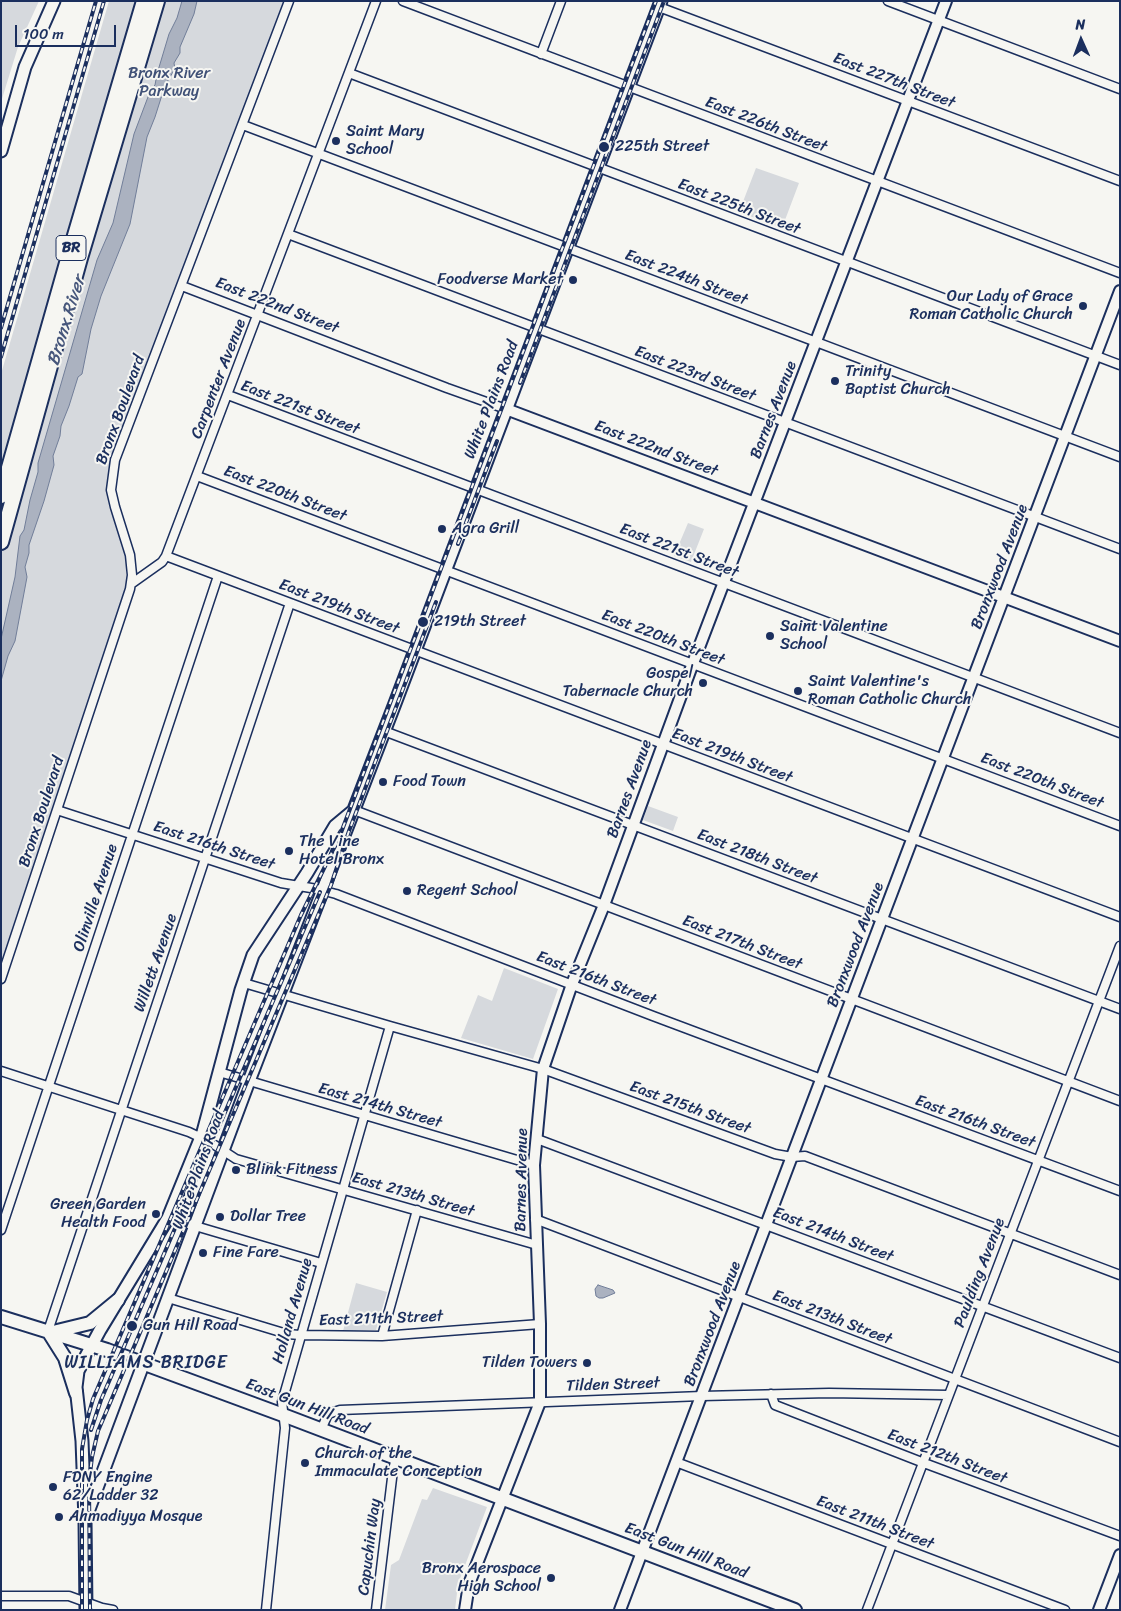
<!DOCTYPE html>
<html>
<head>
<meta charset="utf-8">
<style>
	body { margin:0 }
	#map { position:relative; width:1121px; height:1611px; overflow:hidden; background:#f6f6f2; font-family:Sriracha,sans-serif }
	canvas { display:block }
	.frame { position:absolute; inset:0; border:2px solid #1b2f5e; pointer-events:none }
	.north { position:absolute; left:1056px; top:15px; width:50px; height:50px; -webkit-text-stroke:4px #f6f6f2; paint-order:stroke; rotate:358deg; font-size:14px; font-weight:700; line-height:20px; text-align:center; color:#1b2f5e }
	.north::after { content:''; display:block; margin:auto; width:18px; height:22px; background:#1b2f5e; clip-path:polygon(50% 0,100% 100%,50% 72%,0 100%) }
	.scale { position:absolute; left:15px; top:25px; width:101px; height:22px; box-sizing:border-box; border:2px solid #1b2f5e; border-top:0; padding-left:6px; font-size:15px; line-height:18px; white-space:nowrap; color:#1b2f5e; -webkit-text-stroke:4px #f6f6f2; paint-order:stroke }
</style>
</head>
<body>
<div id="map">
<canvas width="1121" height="1611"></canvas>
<div class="frame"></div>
<div class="north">N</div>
<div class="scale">100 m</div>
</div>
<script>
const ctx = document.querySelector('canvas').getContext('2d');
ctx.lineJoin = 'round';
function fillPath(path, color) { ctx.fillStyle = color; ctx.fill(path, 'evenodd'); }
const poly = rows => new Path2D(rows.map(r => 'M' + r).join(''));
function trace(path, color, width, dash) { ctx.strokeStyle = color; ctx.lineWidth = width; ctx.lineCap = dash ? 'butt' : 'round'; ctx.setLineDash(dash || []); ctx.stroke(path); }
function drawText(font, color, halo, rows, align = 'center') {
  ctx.font = font + ' Sriracha,sans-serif'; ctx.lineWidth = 4; ctx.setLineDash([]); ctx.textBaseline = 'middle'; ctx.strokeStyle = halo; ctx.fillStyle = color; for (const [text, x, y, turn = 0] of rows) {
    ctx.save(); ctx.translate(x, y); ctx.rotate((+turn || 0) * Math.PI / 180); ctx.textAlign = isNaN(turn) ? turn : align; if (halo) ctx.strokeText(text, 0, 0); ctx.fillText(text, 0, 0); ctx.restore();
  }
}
const green = poly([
	[1,1,39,1,18,47,1,102],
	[109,1,285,1,115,450,108,484,111,508,125,551,127,563,126,591,1,967,1,374],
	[756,168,799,183,782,228,739,212],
	[688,523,704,529,691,562,674,556],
	[648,806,678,817,673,831,643,820],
	[504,968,558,989,533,1059,461,1038,478,995,492,1001],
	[356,1283,387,1292,376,1330,343,1331],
	[433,1488,487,1507,458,1584,455,1610,385,1610,391,1565,399,1560,422,1499,427,1500]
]);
const water = poly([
	[182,1,197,1,194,14,180,47,180,53,174,63,175,69,168,80,167,88,162,95,155,117,147,137,130,224,101,296,91,329,82,374,78,377,69,406,61,426,60,436,53,456,54,465,44,501,29,545,29,553,25,567,27,577,15,641,8,656,1,681,1,639,15,577,20,536,24,530,30,500,38,472,38,463,97,260,113,223,134,134,151,89,155,85,157,74,169,34,177,18,182,1],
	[598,1285,613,1290,615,1293,603,1298,599,1298,596,1296,595,1289,598,1285]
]);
const minor = poly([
	[403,1,1120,273],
	[888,1,1120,89],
	[659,7,1120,181],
	[541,54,561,1],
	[349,73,1120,365],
	[243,125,1120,457],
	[288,234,1120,549],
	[182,286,447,388,506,409],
	[228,395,1120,733],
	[197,476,1120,826],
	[166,556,1120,917],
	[131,584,162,562,166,556,376,1],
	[384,731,1120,1009],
	[57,810,281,883,317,889,336,894,653,1016,1120,1191],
	[354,810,1120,1101],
	[1,979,130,589,132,575,130,555,115,507,111,490,115,460,289,1],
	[244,983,390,1026,543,1069,775,1154,792,1157,805,1156,1120,1275],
	[1,1071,189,1132,210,1142,236,1159,537,1245],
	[219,1072,534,1165],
	[537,1139,1120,1358],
	[168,1218,321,1263],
	[535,1219,1120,1442],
	[1,1230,218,576],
	[168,1298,287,1334,300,1335,382,1336,540,1324],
	[48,1331,290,603],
	[382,1336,417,1210],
	[771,1394,775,1405,924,1463,1120,1536],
	[321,1430,328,1414,340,1410,702,1396,829,1393,948,1395],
	[676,1462,1065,1610],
	[1,1596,69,1596,102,1608,113,1610],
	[266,1610,285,1428,282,1402,390,1026],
	[376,1610,393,1470,396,1458],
	[867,1610,1120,946]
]);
const tertiary = poly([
	[506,409,1120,641],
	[465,1610,469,1584,540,1402,540,1324,534,1165,543,1069,572,984,604,905,690,671,946,1],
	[620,1610,1120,291],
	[1099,1610,1120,1555]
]);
const secondary = poly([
	[1,151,25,67,54,1],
	[85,1520,249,1081,394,706,661,1],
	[86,1610,85,1520,82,1441,76,1387,78,1371,100,1330,168,1218,203,1132,241,990,253,955,307,873,335,826,353,811]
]);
const primary = poly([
	[1,1317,107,1350,283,1415,795,1610],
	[48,1331,65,1358,76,1393],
	[53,1332,90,1323,118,1300]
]);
const motorway = poly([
	[1,496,69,256,144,1],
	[1,542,80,258,157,1]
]);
const rail = poly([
	[1,328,96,1],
	[1,357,104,1],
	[520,383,664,1],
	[458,544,497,441],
	[91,1430,101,1400,320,892],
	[82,1610,82,1449,87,1420,93,1399,301,915,339,838,656,1],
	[90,1610,89,1482,92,1457,98,1431,331,885,349,831,436,602]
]);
const markers = [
	[336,141,5,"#1b2f5e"],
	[604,147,6,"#1b2f5e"],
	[573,280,5,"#1b2f5e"],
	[1083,306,5,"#1b2f5e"],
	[835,381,5,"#1b2f5e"],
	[442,529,5,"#1b2f5e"],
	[423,622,6,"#1b2f5e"],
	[770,636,5,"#1b2f5e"],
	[703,683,5,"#1b2f5e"],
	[798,691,5,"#1b2f5e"],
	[383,782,5,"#1b2f5e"],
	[289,851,5,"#1b2f5e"],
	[407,891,5,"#1b2f5e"],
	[236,1170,5,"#1b2f5e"],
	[156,1214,5,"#1b2f5e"],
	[220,1217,5,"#1b2f5e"],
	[203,1253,5,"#1b2f5e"],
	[132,1326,6,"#1b2f5e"],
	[587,1363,5,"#1b2f5e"],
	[305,1463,5,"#1b2f5e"],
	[53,1487,5,"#1b2f5e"],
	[59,1517,5,"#1b2f5e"],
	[551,1578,5,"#1b2f5e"]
];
const shields = [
	[71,248,30]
];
const shieldNames = [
	["BR",71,248]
];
const parkNames = [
	["Bronx River",169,74],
	["Parkway",169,92]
];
const streetNames = [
	["East 227th Street",894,81,21],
	["East 226th Street",766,125,21],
	["East 225th Street",739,207,21],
	["East 224th Street",686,278,21],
	["East 222nd Street",277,306,21],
	["East 223rd Street",695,374,21],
	["Carpenter Avenue",219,379,-69],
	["White Plains Road",492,400,-69],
	["East 221st Street",300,408,21],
	["Bronx Boulevard",121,410,-70],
	["Barnes Avenue",774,410,-69],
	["East 222nd Street",656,449,21],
	["East 220th Street",285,494,21],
	["East 221st Street",679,551,21],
	["Bronxwood Avenue",1000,567,-69],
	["East 219th Street",339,607,21],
	["East 220th Street",663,638,21],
	["East 219th Street",732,756,21],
	["East 220th Street",1042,781,21],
	["Barnes Avenue",630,789,-70],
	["Bronx Boulevard",42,812,-72],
	["East 216th Street",214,846,18],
	["East 218th Street",757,857,21],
	["Olinville Avenue",96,898,-72],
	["East 217th Street",742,943,21],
	["Bronxwood Avenue",856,945,-69],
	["Willett Avenue",156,963,-71],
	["East 216th Street",596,979,21],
	["East 214th Street",380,1106,16],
	["East 215th Street",690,1108,20],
	["East 216th Street",975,1122,20],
	["White Plains Road",199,1170,-70],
	["Barnes Avenue",522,1180,-89],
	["East 213th Street",413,1195,16],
	["East 214th Street",833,1235,21],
	["Paulding Avenue",980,1273,-69],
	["Holland Avenue",293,1311,-74],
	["East 213th Street",832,1318,21],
	["East 211th Street",381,1319,-2],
	["Bronxwood Avenue",713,1324,-69],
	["Tilden Street",613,1385,-2],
	["East Gun Hill Road",307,1407,21],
	["East 212th Street",947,1457,21],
	["East 211th Street",875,1523,21],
	["Capuchin Way",370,1547,-83],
	["East Gun Hill Road",686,1551,21]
];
const poiNames = [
	["Saint Mary",346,132],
	["School",346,150],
	["225th Street",615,147],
	["Foodverse Market",563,280,"right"],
	["Our Lady of Grace",1073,297,"right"],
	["Roman Catholic Church",1073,315,"right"],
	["Trinity",845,372],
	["Baptist Church",845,390],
	["Agra Grill",452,529],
	["219th Street",434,622],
	["Saint Valentine",780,627],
	["School",780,645],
	["Gospel",693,674,"right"],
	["Tabernacle Church",693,692,"right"],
	["Saint Valentine's",808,682],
	["Roman Catholic Church",808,700],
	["Food Town",393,782],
	["The Vine",299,842],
	["Hotel Bronx",299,860],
	["Regent School",417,891],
	["Blink Fitness",246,1170],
	["Green Garden",146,1205,"right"],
	["Health Food",146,1223,"right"],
	["Dollar Tree",230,1217],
	["Fine Fare",213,1253],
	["Gun Hill Road",143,1326],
	["Tilden Towers",577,1363,"right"],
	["Church of the",315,1454],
	["Immaculate Conception",315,1472],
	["FDNY Engine",63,1478],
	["62/Ladder 32",63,1496],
	["Ahmadiyya Mosque",69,1517],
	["Bronx Aerospace",541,1569,"right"],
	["High School",541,1587,"right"]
];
const waterNames = [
	["Bronx River",67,321,-73]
];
const neighbourhoodNames = [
	["WILLIAMS BRIDGE",146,1363]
];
fillPath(green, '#d6d9dd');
fillPath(water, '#abb2c0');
trace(water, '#717e99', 1);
trace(minor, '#1b2f5e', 11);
trace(tertiary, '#1b2f5e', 14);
trace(secondary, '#1b2f5e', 15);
trace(primary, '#1b2f5e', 16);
trace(motorway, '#1b2f5e', 18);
trace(minor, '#f6f6f2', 8);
trace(tertiary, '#f6f6f2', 10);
trace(secondary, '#f6f6f2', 11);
trace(primary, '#f6f6f2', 12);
trace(motorway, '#f6f6f2', 14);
trace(rail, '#1b2f5e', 4);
trace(rail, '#f6f6f2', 2, [5.5]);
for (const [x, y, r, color] of markers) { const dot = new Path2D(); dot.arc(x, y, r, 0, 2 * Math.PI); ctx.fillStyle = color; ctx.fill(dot); trace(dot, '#f6f6f2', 2); }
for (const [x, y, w] of shields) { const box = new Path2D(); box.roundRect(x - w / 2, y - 12.5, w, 25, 4); ctx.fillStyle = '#f6f6f2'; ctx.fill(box); trace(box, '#1b2f5e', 1); }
drawText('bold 15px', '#1b2f5e', null, shieldNames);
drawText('16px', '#405177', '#f6f6f2', parkNames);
drawText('16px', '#1b2f5e', '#f6f6f2', streetNames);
drawText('16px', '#1b2f5e', '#f6f6f2', poiNames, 'left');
drawText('italic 18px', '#46567b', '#f6f6f2', waterNames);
ctx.letterSpacing = '1px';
drawText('18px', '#1b2f5e', '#f6f6f2', neighbourhoodNames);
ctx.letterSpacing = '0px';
</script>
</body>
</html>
